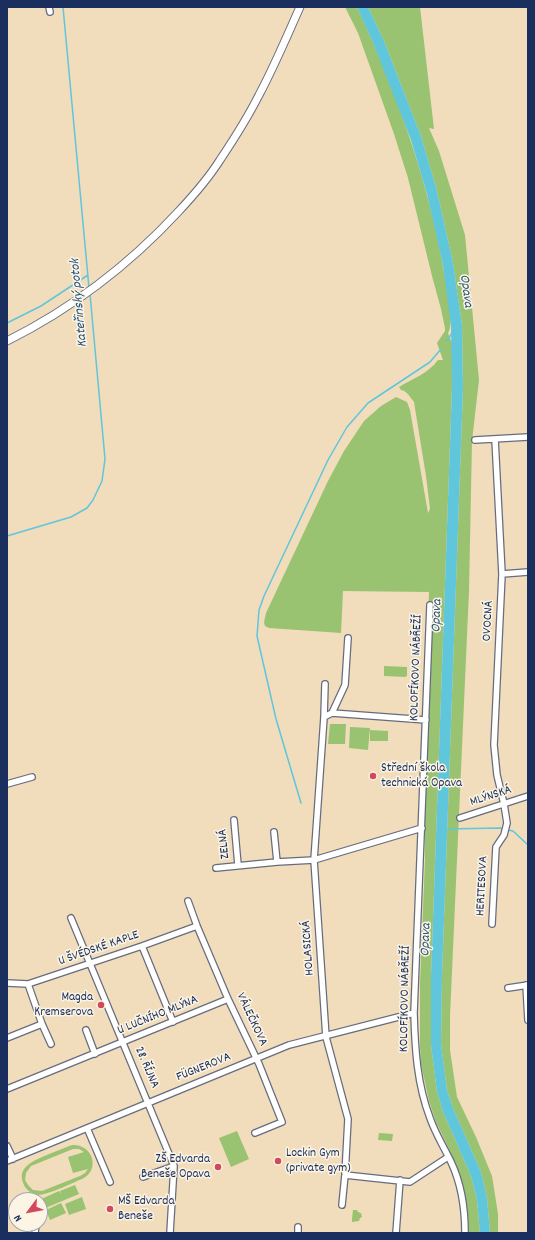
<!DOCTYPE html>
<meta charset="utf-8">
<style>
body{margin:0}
#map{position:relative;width:535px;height:1240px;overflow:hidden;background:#f1dcbb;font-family:Dekko,sans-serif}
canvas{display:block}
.frame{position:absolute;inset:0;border:8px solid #1b2f5e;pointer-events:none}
.north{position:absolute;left:8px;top:1192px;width:40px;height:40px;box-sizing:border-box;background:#fcf5e5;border:1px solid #a2a6af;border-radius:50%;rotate:238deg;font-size:11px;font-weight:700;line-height:16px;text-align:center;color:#1b2f5e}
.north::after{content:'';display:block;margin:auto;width:14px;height:18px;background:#d1495b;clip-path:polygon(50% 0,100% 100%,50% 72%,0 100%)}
</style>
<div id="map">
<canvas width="535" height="1240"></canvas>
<div class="frame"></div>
<div class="north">N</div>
</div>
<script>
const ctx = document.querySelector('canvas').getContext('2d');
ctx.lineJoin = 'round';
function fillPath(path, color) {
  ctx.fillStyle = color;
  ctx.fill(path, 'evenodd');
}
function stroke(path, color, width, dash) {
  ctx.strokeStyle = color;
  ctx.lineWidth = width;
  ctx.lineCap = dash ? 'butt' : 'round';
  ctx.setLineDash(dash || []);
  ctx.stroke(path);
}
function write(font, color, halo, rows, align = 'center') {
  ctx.font = font + ' Dekko,sans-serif';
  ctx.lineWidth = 3;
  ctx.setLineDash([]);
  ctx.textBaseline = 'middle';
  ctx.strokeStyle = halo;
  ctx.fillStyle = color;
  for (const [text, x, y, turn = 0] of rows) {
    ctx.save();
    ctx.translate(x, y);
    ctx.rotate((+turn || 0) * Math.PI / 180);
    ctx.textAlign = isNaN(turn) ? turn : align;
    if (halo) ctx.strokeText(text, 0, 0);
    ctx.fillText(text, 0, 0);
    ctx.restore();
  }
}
const green = new Path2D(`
 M345 7H357C399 97 432 191 447 289 448 300 454 324 448 333L452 343V388L431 976V1045L437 1092 443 1112 471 1176 477 1200 480 1233H469L466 1206 461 1179 451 1153 436 1122 429 1101 421 1064 420 1045V983L425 859 424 722 429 592 343 591 341 633 269 628 265 626 264 622 266 613 328 481 344 451 364 421 381 406 396 397 407 402 410 410 428 513 430 509 426 476 414 402C410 397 407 391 401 390L399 387C412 379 429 373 438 360H443L437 343 445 331V328L441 309 432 276 408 178 394 134 358 33Z
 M368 7H420L434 129 429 128 439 151 465 235 479 380 472 441 469 591 450 1016V1050L457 1097 476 1137 492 1176 498 1214V1233H490L487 1198 481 1172 453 1108 447 1090 441 1044 442 976 463 388 462 325 453 263 437 191 421 136 384 41Z
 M384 666 407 667V676L405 677 384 676Z
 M330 724H346L345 744H328Z
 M350 727 370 728 368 750 349 748Z
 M370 730 388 731V741H370Z
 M237 1131 249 1159 231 1167 219 1138Z
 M379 1133 393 1134 392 1141 378 1140Z
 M72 1145C93 1144 101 1170 82 1179 72 1183 48 1195 38 1195 32 1194 26 1190 24 1185 15 1166 36 1160 49 1154 57 1151 64 1148 72 1145ZM73 1149H79L84 1152 68 1157 73 1173 88 1169 85 1173 80 1176 42 1191 33 1190 28 1185 25 1180 26 1173 31 1166Z
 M75 1185 79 1194 43 1209 40 1200H39L59 1191 61 1194 60 1191Z
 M82 1197 86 1209 69 1215 65 1204Z
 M61 1203 66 1213 50 1220 46 1210Z
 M353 1210H357L358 1212 361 1213 362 1217 360 1218 359 1221 352 1222V1219Z`);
const water = new Path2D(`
 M357 7H368L384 41 421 136 437 191 453 263 462 325 463 388 442 976 441 1044 447 1090 453 1108 481 1172 487 1198 490 1233H480L477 1200 471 1176 443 1112 437 1092 431 1045V976L452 388 451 326 443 265 427 194 411 140 374 45Z`);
const stream = new Path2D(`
 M63 7 89 288
 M7 323 41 306 88 275
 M447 341 452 333
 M7 536 71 517 87 508 93 500 102 481 105 459 90 294
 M301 803 276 719 257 636 259 610 264 596 328 460 347 427 368 403 430 362 441 349
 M446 829 500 828 504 829
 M508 830 513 831 528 845`);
const minor = new Path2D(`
 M49 7 50 12
 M475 440 528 437
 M502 574 528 572
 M430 605 414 1013C415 1049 417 1084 430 1118 435 1133 444 1147 451 1162 461 1183 465 1209 465 1233
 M325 684 324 717 314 860 326 1037 348 1119 345 1175 342 1205
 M332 713 345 685 348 638
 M324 717 332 713 426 720
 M7 784 32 777
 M460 818 528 796
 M234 820 238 865
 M274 832 277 862
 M216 868 277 862 314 860 422 828
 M188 901 197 926 228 999 259 1064 282 1122 255 1133
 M71 918 174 1166 170 1233
 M492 924 496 847 504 835 507 823 504 804 497 775 494 745 502 574 495 439
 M142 946 173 1022
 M7 983 28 984 142 946 197 926
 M28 984 42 1024 51 1044
 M526 985 528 1020
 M508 988 528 985
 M86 1030 95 1054
 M7 1038 42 1024
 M7 1089 228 999
 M87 1128 110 1182
 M7 1146 13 1159
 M7 1161 289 1045 414 1013
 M345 1175 410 1182 448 1157
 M143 1177 174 1166
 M35 1233 36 1224
 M298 1233V1227
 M396 1233 400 1180`);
const major = new Path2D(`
 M7 341C73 308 128 266 178 212 193 196 208 179 220 160 234 139 248 117 259 95 274 67 287 36 300 7`);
const markers = [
 [373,776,4,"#d1495b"],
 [101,1005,4,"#d1495b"],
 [278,1161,4,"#d1495b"],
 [218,1167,4,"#d1495b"],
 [110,1209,4,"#d1495b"]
];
const streetNames = [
 ["OVOCNÁ",489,621,-87],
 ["KOLOFÍKOVO NÁBŘEŽÍ",417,668,-88],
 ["MLÝNSKÁ",491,797,-18],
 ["ZELNÁ",225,844,-96],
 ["HERITESOVA",483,886,-87],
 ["HOLASICKÁ",309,948,-94],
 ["U ŠVÉDSKÉ KAPLE",99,949,-19],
 ["KOLOFÍKOVO NÁBŘEŽÍ",406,999,-89],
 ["U LUČNÍHO MLÝNA",158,1016,-22],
 ["VÁLEČKOVA",251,1020,65],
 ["28. ŘÍJNA",146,1068,67],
 ["FÜGNEROVA",204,1068,-22]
];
const poiNames = [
 ["Střední škola",381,769],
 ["technická Opava",381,784],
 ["Magda",93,998,"right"],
 ["Kremserova",93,1013,"right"],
 ["Lockin Gym",286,1154],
 ["(private gym)",286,1169],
 ["ZŠ Edvarda",210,1160,"right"],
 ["Beneše Opava",210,1175,"right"],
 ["MŠ Edvarda",118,1202],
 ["Beneše",118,1217]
];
const waterNames = [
 ["Opava",465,291,82],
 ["Kateřinský potok",80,303,-95],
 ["Opava",438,616,-88],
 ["Opava",427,940,-88]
];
fillPath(green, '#99c370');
fillPath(water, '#5fc6dc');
stroke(stream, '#5fc6dc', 1.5);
stroke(minor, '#666c7f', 8);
stroke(major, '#666c7f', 9);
stroke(minor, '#fff', 5.5);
stroke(major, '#fff', 7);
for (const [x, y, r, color] of markers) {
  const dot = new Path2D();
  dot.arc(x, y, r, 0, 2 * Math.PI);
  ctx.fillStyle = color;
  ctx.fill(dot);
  stroke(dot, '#fcf5e5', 1.5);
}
write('13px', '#1b2f5e', '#fcf5e5', streetNames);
write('13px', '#1b2f5e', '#fcf5e5', poiNames, 'left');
write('italic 14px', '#2c557e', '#fcf5e5', waterNames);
</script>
